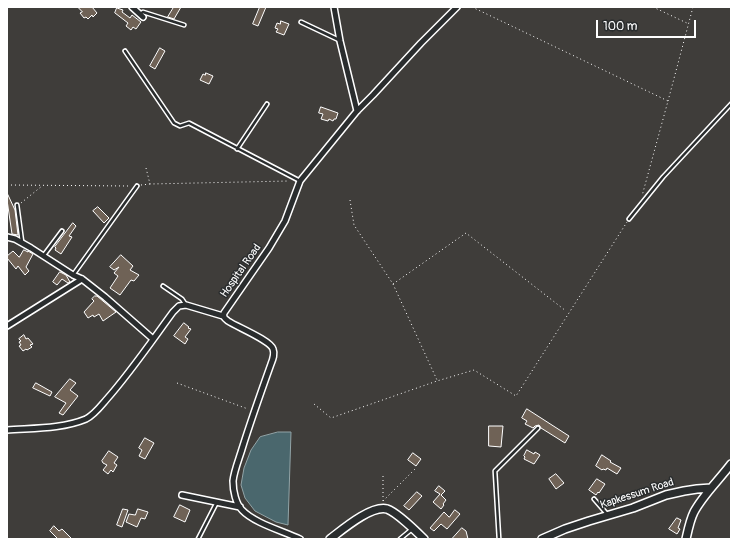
<!DOCTYPE html>
<style>
body{margin:0}
#map{position:relative;width:738px;height:546px;overflow:hidden;background:#3f3d3a;font-family:Pangolin,sans-serif}
canvas{display:block}
.frame{position:absolute;inset:0;border:8px solid #fff;pointer-events:none}
.scale{position:absolute;left:596px;top:20px;width:100px;height:18px;box-sizing:border-box;border:2px solid #fff;border-top:0;padding-left:5px;font-size:12px;line-height:14px;white-space:nowrap;color:#fff;-webkit-text-stroke:3px #2a2d2e;paint-order:stroke}
</style>
<div id="map">
<canvas width="738" height="546"></canvas>
<div class="frame"></div>
<div class="scale">100 m</div>
</div>
<script>
const ctx = document.querySelector('canvas').getContext('2d');
ctx.lineJoin = 'round';
function fillPath(path, color) {
  ctx.fillStyle = color;
  ctx.fill(path, 'evenodd');
}
function stroke(path, color, width, dash) {
  ctx.strokeStyle = color;
  ctx.lineWidth = width;
  ctx.lineCap = dash ? 'butt' : 'round';
  ctx.setLineDash(dash || []);
  ctx.stroke(path);
}
function write(font, color, halo, rows, align = 'center') {
  ctx.font = font + ' Pangolin,sans-serif';
  ctx.lineWidth = 3;
  ctx.setLineDash([]);
  ctx.textBaseline = 'middle';
  ctx.strokeStyle = halo;
  ctx.fillStyle = color;
  for (const [text, x, y, turn = 0] of rows) {
    ctx.save();
    ctx.translate(x, y);
    ctx.rotate((+turn || 0) * Math.PI / 180);
    ctx.textAlign = isNaN(turn) ? turn : align;
    if (halo) ctx.strokeText(text, 0, 0);
    ctx.fillText(text, 0, 0);
    ctx.restore();
  }
}
const water = new Path2D(`
 M278 432H291L288 525 276 522 255 511 245 498 241 485 244 468 251 450 260 437Z`);
const building = new Path2D(`
 M78 7H92L97 13 93 17 92 15 88 19 86 17 84 18 80 13 82 12Z
 M174 7H181L174 19 168 17Z
 M260 7H266L258 26 253 24Z
 M117 8 123 10 122 12 130 18 132 15 141 22 136 29 133 27 131 30 126 26 128 23 115 13Z
 M281 21 289 24 284 35 276 32 278 29 275 28 277 23 280 24Z
 M160 48 165 51 155 69 150 66Z
 M206 73 213 76 209 84 200 80 203 74 205 75Z
 M321 107 338 113 336 119H334L333 121 329 119 328 121 321 119 323 114 319 113Z
 M8 195 15 210 18 235 12 234 7 200V196Z
 M98 207 109 218 104 223 93 211Z
 M73 223 76 226 69 236 72 237 61 254 55 250 56 248 55 247Z
 M24 250 28 252V251L33 254 26 267 29 271 25 275 18 266 16 269 7 258V256L13 251 19 257Z
 M121 255 133 266 130 270 139 275 134 281 131 280 120 295 110 288 118 276 114 273 119 267 114 270 110 267Z
 M60 272 66 275 70 282 68 283 62 279 57 285 53 282Z
 M95 296H97L116 312 103 321 99 314 94 317 93 315 88 318 84 312 94 301 92 299Z
 M184 323 189 327 188 328 191 329 185 337 188 339 185 344 174 336Z
 M24 335 26 339 28 338 33 344 30 345 32 347 27 350 26 349 23 351 19 346 21 345 19 342 21 341 19 339Z
 M70 379 76 383 70 390 78 396 63 415 59 413 66 403 55 397Z
 M36 383 52 392 50 396 33 388Z
 M527 409 569 436 565 443 541 428 539 425 535 426 533 428 525 424 527 421 522 418Z
 M489 426H503L501 447 489 446Z
 M145 438 154 443 145 459 139 456 142 450 139 448Z
 M527 450 534 454 535 452 540 455 534 464 524 459 525 457 524 456Z
 M109 451 118 457 114 463 117 465 113 472 111 470 108 474 103 470 107 465 103 463 102 461Z
 M413 453 421 459 416 466 408 460Z
 M602 455 611 461 610 462 621 468 617 474 607 468 606 470 603 469 602 470 596 466Z
 M556 474 564 483 556 489 549 479Z
 M597 479 605 484 599 493 598 492 596 495 589 490Z
 M439 486 445 491 441 495 446 500 443 504 444 505 441 509 433 502 440 494 435 491Z
 M417 492 422 496 409 510 404 506Z
 M180 505 190 510 185 522 174 517Z
 M123 509 128 510 122 527 117 525Z
 M138 509 148 512 145 519 141 518 137 527 126 522 129 514 135 515Z
 M455 510 460 514 447 529 441 524 434 531 430 528 444 512 449 517Z
 M677 518 681 520 678 528 680 529 677 534 669 529Z
 M54 526 59 531 62 529 72 539H58L50 531Z
 M462 528 466 531 468 539H452Z`);
const path = new Path2D(`
 M472 7 668 101 642 196
 M653 7 689 24
 M668 101 693 7
 M146 168 150 184 289 181
 M7 185 130 186
 M141 185 150 184
 M350 200 354 225 393 284 437 380
 M21 203 42 186
 M393 284 466 233 566 311
 M177 383 248 409
 M314 404 331 418 437 381 474 370 516 396 627 222
 M383 501 415 469
 M383 501V473`);
const service = new Path2D(`
 M140 14 143 12 184 25
 M301 22 339 40
 M125 51 174 123 180 126 189 123 300 181
 M237 149 267 104
 M17 205 22 242
 M629 219 663 177 731 104
 M44 255 62 231
 M73 275 137 186
 M163 286 182 299 186 305
 M594 499 607 514
 M198 539 217 502
 M400 539 412 529
 M499 539 495 471 538 428`);
const minor = new Path2D(`
 M132 7 143 17
 M334 7 340 41 357 111
 M7 237 15 239 31 248 73 275 82 279 105 297 153 339
 M7 326 82 279
 M7 430C33 428 62 429 86 419 94 415 100 407 106 400 130 373 151 342 173 312L179 306 186 305 223 316
 M182 495 240 507
 M300 539C283 531 254 523 242 510 236 504 233 491 233 481 234 471 239 459 242 449 251 420 261 392 271 364 273 359 275 354 273 349 270 340 237 327 228 321 224 318 223 317 224 313L269 248 285 221 300 181 357 111 373 95 421 43 457 7`);
const tertiary = new Path2D(`
 M330 539C342 530 371 505 387 509 396 512 417 532 424 539
 M542 539 565 529 589 521 633 508 666 495 684 491 697 489 711 488
 M686 539C688 530 690 520 694 512 703 495 719 480 731 464`);
const streetNames = [
 ["Hospital Road",241,271,-55],
 ["Kapkessum Road",637,494,-18]
];
fillPath(water, '#4a676d');
stroke(water, '#92a4a7', 1);
fillPath(building, '#6f6256');
stroke(building, '#fff', 1);
stroke(service, '#fff', 5.5);
stroke(minor, '#fff', 8);
stroke(tertiary, '#fff', 10);
stroke(path, '#fff', 1, [1, 3]);
stroke(service, '#2a2d2e', 2.5);
stroke(minor, '#2a2d2e', 5);
stroke(tertiary, '#2a2d2e', 7);
write('11px', '#fff', '#2a2d2e', streetNames);
</script>
